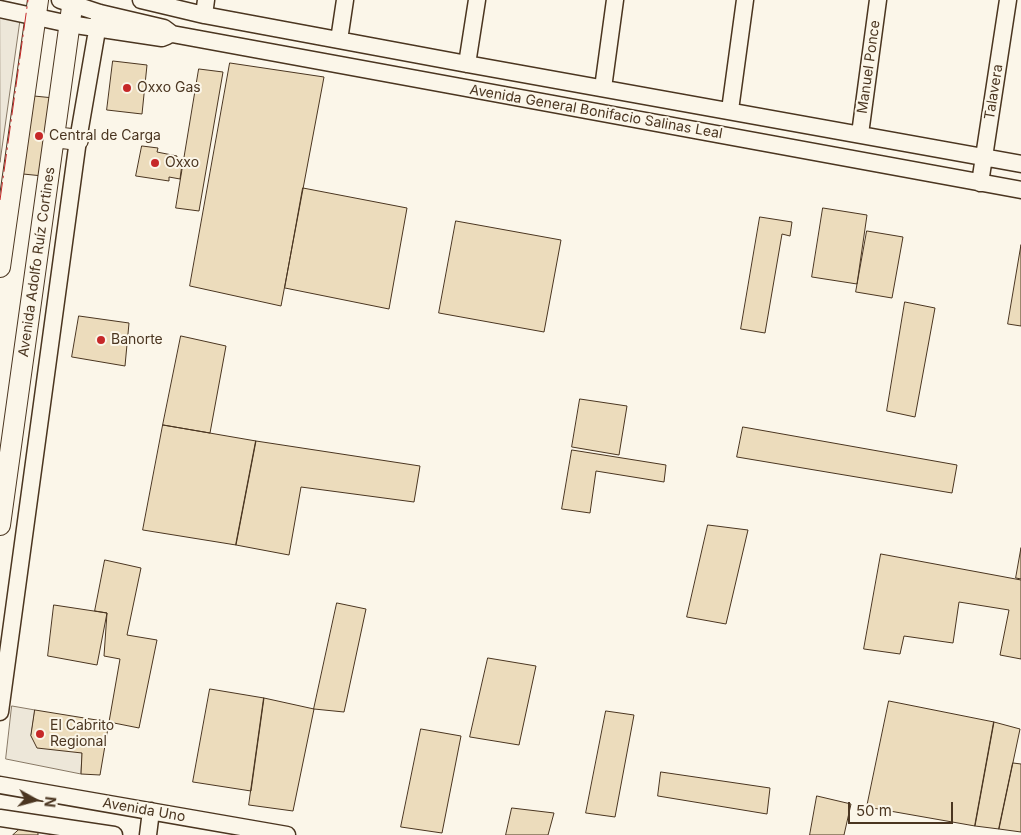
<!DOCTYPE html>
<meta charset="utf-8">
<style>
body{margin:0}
#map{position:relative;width:1021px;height:835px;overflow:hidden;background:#fbf6e9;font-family:Inter,sans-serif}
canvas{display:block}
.north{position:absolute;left:10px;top:775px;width:50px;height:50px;-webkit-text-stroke:4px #fbf6e9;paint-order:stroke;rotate:97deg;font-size:14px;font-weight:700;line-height:20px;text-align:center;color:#4a3520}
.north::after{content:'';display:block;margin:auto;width:18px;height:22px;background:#4a3520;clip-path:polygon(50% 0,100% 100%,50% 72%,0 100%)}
.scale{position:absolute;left:848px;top:802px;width:105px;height:22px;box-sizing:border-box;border:2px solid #4a3520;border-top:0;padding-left:6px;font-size:15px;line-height:18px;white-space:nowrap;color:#4a3520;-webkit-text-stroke:4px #fbf6e9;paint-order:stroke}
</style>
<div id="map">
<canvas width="1021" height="835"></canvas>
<div class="north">N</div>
<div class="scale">50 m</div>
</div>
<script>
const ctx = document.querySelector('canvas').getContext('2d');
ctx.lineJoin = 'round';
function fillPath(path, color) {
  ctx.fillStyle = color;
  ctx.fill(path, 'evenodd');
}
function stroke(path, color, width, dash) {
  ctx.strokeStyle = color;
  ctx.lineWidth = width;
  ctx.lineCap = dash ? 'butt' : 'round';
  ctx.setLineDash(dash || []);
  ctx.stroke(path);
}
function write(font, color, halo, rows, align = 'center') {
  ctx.font = font + ' Inter,sans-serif';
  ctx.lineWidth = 4;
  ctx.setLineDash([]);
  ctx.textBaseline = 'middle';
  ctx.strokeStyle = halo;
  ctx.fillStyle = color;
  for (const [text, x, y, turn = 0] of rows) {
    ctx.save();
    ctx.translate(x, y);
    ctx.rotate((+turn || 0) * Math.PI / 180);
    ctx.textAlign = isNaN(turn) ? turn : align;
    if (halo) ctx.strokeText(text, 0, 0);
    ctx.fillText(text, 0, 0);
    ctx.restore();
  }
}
const parking = new Path2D(`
 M0 16 20 20 0 162Z
 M12 706 35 710 31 736 82 753 81 774 6 759Z`);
const building = new Path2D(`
 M113 61 147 65 142 114 107 110Z
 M230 63 324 77 281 306 190 286Z
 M199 69 223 72 199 211 176 208Z
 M34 96 54 98 43 176 23 174Z
 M142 146 158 148 157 152 177 156 176 163 182 164 180 179 169 177V181L136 176Z
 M303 188 407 208 389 309 285 288Z
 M823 208 867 215 857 284 812 277Z
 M760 217 792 222 790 236 782 234 765 333 741 329Z
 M456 221 561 240 544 332 439 313Z
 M867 231 903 237 892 298 856 292Z
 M1021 245V326L1008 324Z
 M905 302 935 308 915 417 887 411Z
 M79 316 129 323 125 366 72 357Z
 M181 336 226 346 210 433 163 425Z
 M580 399 627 406 619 455 572 447Z
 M163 425 256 441 236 545 143 530Z
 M743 427 957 465 952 493 737 457Z
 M256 441 420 466 414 502 301 487 289 555 236 545Z
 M572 450 666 465 664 482 596 471 590 513 562 509Z
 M708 525 748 530 726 624 687 617Z
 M1021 548V579L1016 578Z
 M881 554 1021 580V659L1000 655 1009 610 959 602 953 643 904 636 900 654 864 649Z
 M105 560 141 568 127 635 157 640 139 728 109 722 120 659 104 656 107 613 95 611Z
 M337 603 366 609 344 712 314 709Z
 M54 605 107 613 97 665 48 656Z
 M488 658 536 666 519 745 470 737Z
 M210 689 264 698 251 791 193 782Z
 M264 698 314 709 293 811 249 805Z
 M889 701 994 722 975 826 867 807Z
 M35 710 109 722 100 775 81 774 82 753 37 748 31 736Z
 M606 711 634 715 615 817 586 813Z
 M994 722 1020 729 999 829 975 826Z
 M421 729 461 736 442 833 401 827Z
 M1013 763 1021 764V832L999 829Z
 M661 772 770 788 767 814 658 796Z
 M817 796 851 804 844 835H810Z
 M512 808 554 813 548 835H506Z
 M22 827 38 832V835H13Z`);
const minor = new Path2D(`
 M60 0 100 13 164 28 172 34 1021 190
 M141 0 204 15 467 64 1021 164
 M0 9 69 24 162 38 167 36
 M204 15 206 0
 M339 40 345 0
 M467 64 477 0
 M603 88 615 0
 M730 110 745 0
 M860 134 878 0
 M980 183 1008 0
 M0 712 78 140 100 13
 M0 785 287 835
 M0 818 114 835
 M148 835 151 811`);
const major = new Path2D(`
 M55 137 78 140
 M0 267 38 0
 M0 525 73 0`);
const power = new Path2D(`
 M0 200 28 0`);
const markers = [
 [127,88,5,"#c62828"],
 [39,136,5,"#c62828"],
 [155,163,5,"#c62828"],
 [101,340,5,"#c62828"],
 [40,734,5,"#c62828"]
];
const streetNames = [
 ["Manuel Ponce",869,67,-82],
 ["Talavera",994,92,-81],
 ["Avenida General Bonifacio Salinas Leal",596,112,10],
 ["Avenida Adolfo Ruíz Cortines",37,262,-82],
 ["Avenida Uno",144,810,10]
];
const poiNames = [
 ["Oxxo Gas",137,88],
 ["Central de Carga",49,136],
 ["Oxxo",165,163],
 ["Banorte",111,340],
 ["El Cabrito",50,726],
 ["Regional",50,742]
];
fillPath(parking, '#ede7d9');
stroke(parking, '#887966', 1);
fillPath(building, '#ecdcbc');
stroke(building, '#4a3520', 1);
stroke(minor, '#4a3520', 19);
stroke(major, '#4a3520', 22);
stroke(minor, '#fbf6e9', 16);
stroke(major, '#fbf6e9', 20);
stroke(power, '#c62828', 1, [18, 4, 2.5, 4]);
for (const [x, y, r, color] of markers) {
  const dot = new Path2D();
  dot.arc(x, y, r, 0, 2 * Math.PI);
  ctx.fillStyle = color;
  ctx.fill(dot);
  stroke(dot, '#fbf6e9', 2);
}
write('14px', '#4a3520', '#fbf6e9', streetNames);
write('14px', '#4a3520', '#fbf6e9', poiNames, 'left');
</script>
